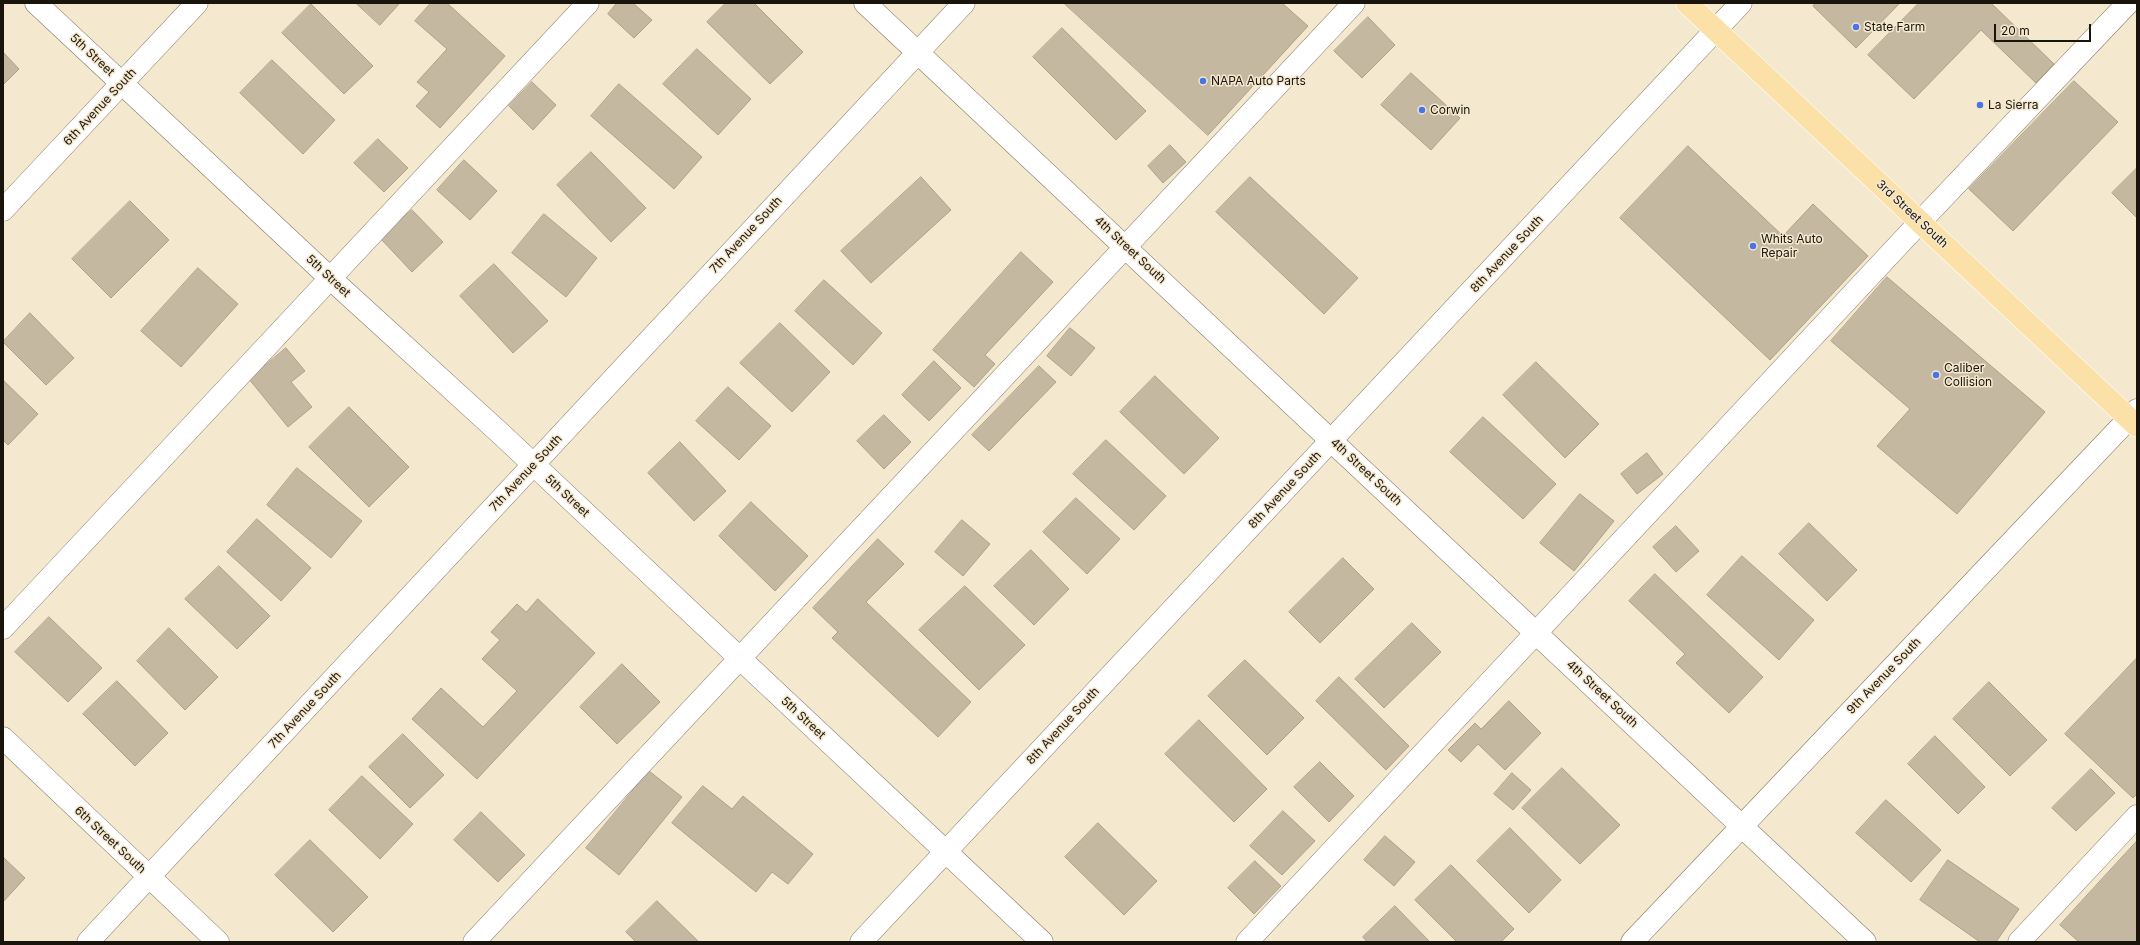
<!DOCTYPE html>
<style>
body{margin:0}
#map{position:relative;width:2140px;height:945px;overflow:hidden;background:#f4e8cf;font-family:Inter,sans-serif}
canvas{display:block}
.frame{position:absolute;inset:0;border:4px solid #19140c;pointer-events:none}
.scale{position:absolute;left:1994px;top:24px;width:97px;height:18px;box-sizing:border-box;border:2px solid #19140c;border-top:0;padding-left:5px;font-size:12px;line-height:14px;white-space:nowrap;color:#19140c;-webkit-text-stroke:3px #f4e8cf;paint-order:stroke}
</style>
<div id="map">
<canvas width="2140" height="945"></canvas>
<div class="frame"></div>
<div class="scale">20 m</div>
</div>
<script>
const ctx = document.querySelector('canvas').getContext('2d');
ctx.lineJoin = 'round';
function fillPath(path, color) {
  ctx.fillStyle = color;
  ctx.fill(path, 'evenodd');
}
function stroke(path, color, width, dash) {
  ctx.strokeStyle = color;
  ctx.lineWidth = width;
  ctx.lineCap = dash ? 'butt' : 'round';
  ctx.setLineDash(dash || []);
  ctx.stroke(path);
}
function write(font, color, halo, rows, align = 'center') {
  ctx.font = font + ' Inter,sans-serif';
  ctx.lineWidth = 3;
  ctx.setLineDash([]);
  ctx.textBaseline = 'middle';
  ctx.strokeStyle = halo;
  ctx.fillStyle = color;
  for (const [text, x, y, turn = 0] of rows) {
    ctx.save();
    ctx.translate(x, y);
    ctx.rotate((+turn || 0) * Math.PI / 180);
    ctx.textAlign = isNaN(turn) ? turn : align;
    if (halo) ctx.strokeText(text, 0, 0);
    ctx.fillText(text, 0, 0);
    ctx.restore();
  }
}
const building = new Path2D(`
 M356 3H400L380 25Z
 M431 3H447L505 56 440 128 416 106 429 92 417 82 447 49 415 21Z
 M617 3H633L652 20 634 38 608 14Z
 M726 3H754L803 52 770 84 707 22Z
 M1064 3H1282L1308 26 1208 135Z
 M1817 3H1900L1856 48 1813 6Z
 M1919 3H1991L2054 64 2036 83 1981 30 1914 99 1868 55Z
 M311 4 373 66 344 94 282 33Z
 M1368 17 1395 45 1362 78 1334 51Z
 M1062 28 1146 111 1116 140 1033 57Z
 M697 49 751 99 718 135 663 84Z
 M3 52 19 69 3 85Z
 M272 60 335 120 303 154 240 93Z
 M1411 73 1460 118 1431 150 1381 105Z
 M2074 81 2118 122 2013 231 1969 189Z
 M532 82 556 105 533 130 509 106Z
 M619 84 702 157 674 189 591 116Z
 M378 139 408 168 384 192 354 163Z
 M1170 145 1186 162 1163 183 1148 166Z
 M1688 146 1783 236 1813 204 1868 256 1770 360 1620 218Z
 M591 152 646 208 611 242 557 185Z
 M464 160 497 191 470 220 437 190Z
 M2137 168V218L2112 193Z
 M921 177 951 210 871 283 841 251Z
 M1250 177 1358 278 1324 314 1216 212Z
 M130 201 169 240 111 298 72 259Z
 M412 210 443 242 412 272 381 239Z
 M544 214 597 258 566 297 512 253Z
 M1021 252 1053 282 985 355 995 364 974 387 933 350Z
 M494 264 548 321 513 353 460 296Z
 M198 268 238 304 181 367 141 331Z
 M1887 277 2045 412 1957 514 1877 446 1910 409 1831 341Z
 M824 280 882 333 853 365 795 311Z
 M30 313 74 358 46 385 3 342Z
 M780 323 830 372 792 412 740 363Z
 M1070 328 1095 348 1071 376 1047 356Z
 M286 348 305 371 291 382 312 407 288 427 249 379Z
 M934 361 961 388 929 421 902 395Z
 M1536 362 1599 424 1565 458 1503 395Z
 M1039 366 1056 382 989 451 972 435Z
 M1155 376 1219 438 1184 474 1120 412Z
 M3 380 38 414 8 445 3 440Z
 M728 387 771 426 739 460 696 421Z
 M349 407 409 467 369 507 309 447Z
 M884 415 911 442 884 469 857 441Z
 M1483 417 1556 484 1523 519 1450 452Z
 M1106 440 1166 496 1134 530 1073 474Z
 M680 442 726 491 694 521 648 473Z
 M1647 453 1663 474 1637 494 1621 474Z
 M297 468 362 521 331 558 267 505Z
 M1580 494 1614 521 1574 571 1540 543Z
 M1076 498 1120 539 1087 574 1043 532Z
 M751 502 808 556 775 591 719 536Z
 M257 519 311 568 281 601 227 552Z
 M962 520 990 544 963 576 935 552Z
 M1809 523 1857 570 1827 601 1779 554Z
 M1676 526 1699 551 1676 572 1653 547Z
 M878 539 904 564 866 602 971 702 938 737 832 638 838 632 813 608Z
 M1031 550 1069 589 1034 625 994 586Z
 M1742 556 1814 620 1779 660 1707 595Z
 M1343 558 1374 589 1320 643 1289 612Z
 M219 566 270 616 237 649 185 599Z
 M1655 574 1763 677 1729 713 1676 663 1685 654 1629 601Z
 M965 586 1025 645 979 690 919 630Z
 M538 599 595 653 477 779 412 719 441 688 483 727 517 691 482 659 500 640 491 632 517 604 526 612Z
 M49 617 102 668 68 702 15 652Z
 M1412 623 1441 652 1384 708 1355 679Z
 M169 628 218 677 185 710 137 661Z
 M2137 658V794L2133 798 2065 734Z
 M1245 660 1304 718 1267 755 1208 696Z
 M622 664 660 702 617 744 580 707Z
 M1339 677 1409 746 1386 770 1316 701Z
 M117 681 168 733 135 766 83 714Z
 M1989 682 2047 740 2010 776 1953 719Z
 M1509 701 1541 733 1505 770 1478 744 1461 762 1448 750 1475 723 1481 729Z
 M1199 720 1267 789 1234 822 1165 754Z
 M403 734 444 775 410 808 369 767Z
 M1935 736 1985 787 1958 814 1908 764Z
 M1320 762 1354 796 1329 822 1294 787Z
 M1562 768 1620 825 1580 864 1522 808Z
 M2091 769 2115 793 2076 831 2052 808Z
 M649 771 682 797 619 875 586 848Z
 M1512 773 1531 790 1513 810 1494 794Z
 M362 776 413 824 380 859 329 810Z
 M703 786 732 809 743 796 813 854 788 884 772 872 756 892 672 823Z
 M1886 800 1941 850 1911 882 1856 833Z
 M1283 811 1315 841 1282 875 1250 846Z
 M481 812 525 855 498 882 454 840Z
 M1098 823 1157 881 1124 915 1065 857Z
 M1510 828 1561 880 1529 913 1477 861Z
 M1385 836 1415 862 1394 886 1364 860Z
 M310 840 368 897 333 932 275 875Z
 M2137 841V942H2079L2060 925Z
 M4 858 25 878 3 902V859Z
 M1948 860 2019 909 1996 942H1980L1920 900Z
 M1255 861 1281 886 1254 914 1228 888Z
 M1451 865 1514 929 1501 942H1457L1415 900Z
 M657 901 699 942H636L626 932Z
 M1395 906 1430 942H1367L1363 937Z`);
const minor = new Path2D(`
 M36 3 331 279 501 434 1042 942
 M865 3 1865 942
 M3 210 197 3
 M3 628 588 3
 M3 738 218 942
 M88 942 964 3
 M474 942 1354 3
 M861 942 1741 3
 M1247 942 1920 222 2128 3
 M1632 942 2137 410
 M2019 942 2137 816`);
const major = new Path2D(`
 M1687 3 2137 426`);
const markers = [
 [1856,27,4,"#4774e6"],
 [1203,81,4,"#4774e6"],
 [1980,105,4,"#4774e6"],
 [1422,110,4,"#4774e6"],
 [1753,246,4,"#4774e6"],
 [1936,375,4,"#4774e6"]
];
const poiNames = [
 ["State Farm",1864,27],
 ["NAPA Auto Parts",1211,81],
 ["La Sierra",1988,105],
 ["Corwin",1430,110],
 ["Whits Auto",1761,239],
 ["Repair",1761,253],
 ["Caliber",1944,368],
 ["Collision",1944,382]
];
const streetNames = [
 ["5th Street",92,55,43],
 ["6th Avenue South",100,107,-47],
 ["3rd Street South",1912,214,43],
 ["7th Avenue South",746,235,-47],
 ["4th Street South",1130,250,43],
 ["8th Avenue South",1507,254,-47],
 ["5th Street",328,276,43],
 ["4th Street South",1366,472,43],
 ["7th Avenue South",526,473,-47],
 ["8th Avenue South",1285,490,-47],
 ["5th Street",567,496,43],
 ["9th Avenue South",1884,676,-46],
 ["4th Street South",1602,694,43],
 ["7th Avenue South",305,710,-47],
 ["5th Street",803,718,43],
 ["8th Avenue South",1063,726,-47],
 ["6th Street South",110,840,43]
];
fillPath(building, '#c4b8a1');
stroke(building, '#ada18a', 1);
stroke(minor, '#827761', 23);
stroke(major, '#fff', 23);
stroke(minor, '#fff', 22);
stroke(major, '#fbe0a7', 22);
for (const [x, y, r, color] of markers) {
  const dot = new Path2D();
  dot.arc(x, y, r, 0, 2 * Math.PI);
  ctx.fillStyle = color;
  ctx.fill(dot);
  stroke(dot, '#f4e8cf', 1.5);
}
write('12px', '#19140c', '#f4e8cf', poiNames, 'left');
write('12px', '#19140c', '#f4e8cf', streetNames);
</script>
